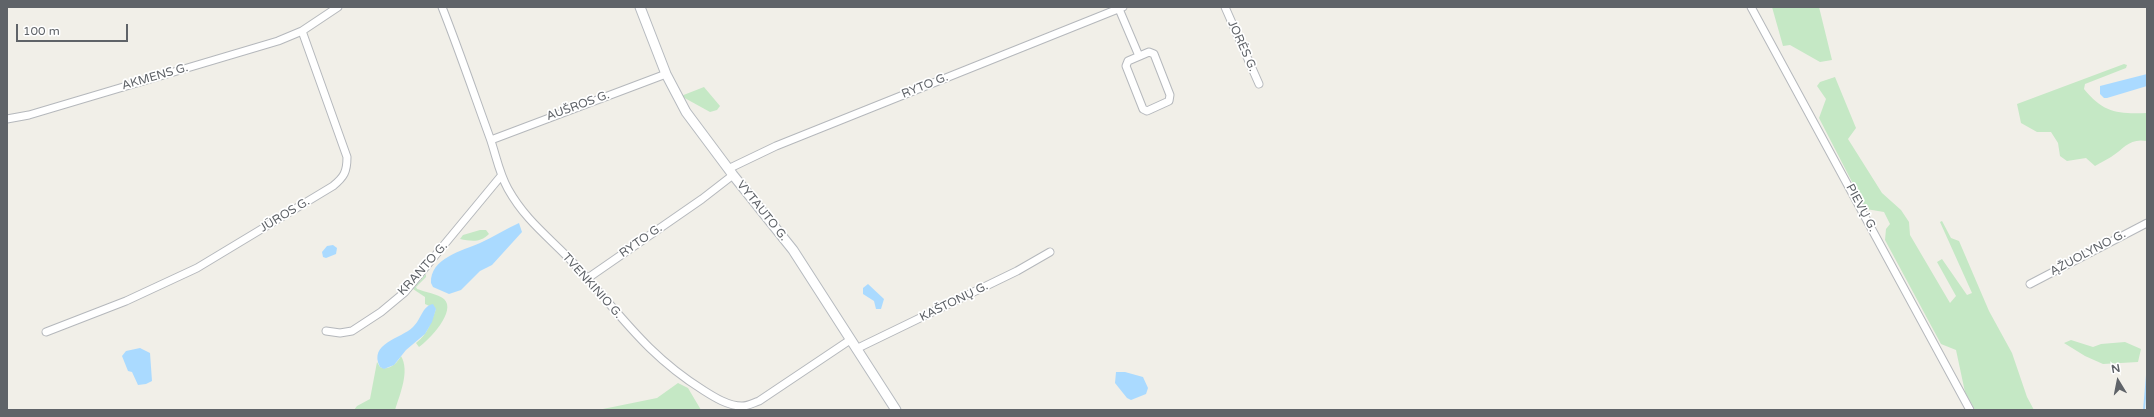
<!DOCTYPE html>
<meta charset="utf-8">
<style>
body{margin:0}
#map{position:relative;width:2154px;height:417px;overflow:hidden;background:#f1efe8;font-family:"Varela Round",sans-serif}
canvas{display:block}
.frame{position:absolute;inset:0;border:8px solid #5f6368;pointer-events:none}
.north{position:absolute;left:2098px;top:361px;width:40px;height:40px;-webkit-text-stroke:3px #fff;paint-order:stroke;rotate:350deg;font-size:11px;font-weight:700;line-height:16px;text-align:center;color:#5f6368}
.north::after{content:'';display:block;margin:auto;width:14px;height:18px;background:#5f6368;clip-path:polygon(50% 0,100% 100%,50% 72%,0 100%)}
.scale{position:absolute;left:16px;top:24px;width:112px;height:18px;box-sizing:border-box;border:2px solid #5f6368;border-top:0;padding-left:5px;font-size:12px;line-height:14px;white-space:nowrap;color:#5f6368;-webkit-text-stroke:3px #fff;paint-order:stroke}
</style>
<div id="map">
<canvas width="2154" height="417"></canvas>
<div class="frame"></div>
<div class="north">N</div>
<div class="scale">100 m</div>
</div>
<script>
const ctx = document.querySelector('canvas').getContext('2d');
ctx.lineJoin = 'round';
function fillPath(path, color) {
  ctx.fillStyle = color;
  ctx.fill(path, 'evenodd');
}
function stroke(path, color, width, dash) {
  ctx.strokeStyle = color;
  ctx.lineWidth = width;
  ctx.lineCap = dash ? 'butt' : 'round';
  ctx.setLineDash(dash || []);
  ctx.stroke(path);
}
function write(font, color, halo, rows, align = 'center') {
  ctx.font = font + ' "Varela Round",sans-serif';
  ctx.lineWidth = 3.5;
  ctx.setLineDash([]);
  ctx.textBaseline = 'middle';
  ctx.strokeStyle = halo;
  ctx.fillStyle = color;
  for (const [text, x, y, turn = 0] of rows) {
    ctx.save();
    ctx.translate(x, y);
    ctx.rotate((+turn || 0) * Math.PI / 180);
    ctx.textAlign = isNaN(turn) ? turn : align;
    if (halo) ctx.strokeText(text, 0, 0);
    ctx.fillText(text, 0, 0);
    ctx.restore();
  }
}
const green = new Path2D(`
 M1772 7H1819L1832 60 1820 62 1790 45 1783 46Z
 M2124 64 2127 65 2126 68 2085 84 2084 89C2104 113 2117 114 2147 113V141C2129 138 2125 148 2111 157 2106 160 2100 163 2095 166L2086 158 2067 161 2060 156 2058 143 2051 132H2037L2021 123 2017 104Z
 M1835 77 1856 128 1848 139 1882 193 1901 210 1909 222 1910 235 1950 303 1956 296 1937 262 1942 259 1967 295 1972 293 1940 222 1942 221 1951 238 1959 241 1989 311 2012 353 2027 397 2034 410H1975L1965 392 1956 350 1941 344 1885 240 1886 229 1890 224 1884 212 1866 209 1819 118 1826 99 1817 86 1820 82Z
 M704 87 720 106 717 110 710 112 681 96Z
 M480 230H486L489 234C480 243 471 241 460 239L463 235Z
 M426 274V277L416 287 417 289C425 292 438 294 444 299 457 311 429 340 419 347L416 343C428 334 431 322 436 309L425 304V297L413 289Z
 M2071 340 2093 347 2101 344 2125 342 2141 349 2138 362 2103 364 2085 356 2064 343Z
 M401 356C410 371 400 394 395 410H354L357 406 370 399 377 362 380 367C388 371 397 364 401 356Z
 M678 383 688 388 701 410H598L657 398Z`);
const water = new Path2D(`
 M2147 74V86L2107 98H2104L2100 94V86Z
 M519 223 522 232 492 265 480 271 461 290 449 294 433 287 431 283C430 258 462 251 480 243 493 237 506 229 519 223Z
 M333 245 337 248 336 254 326 258 323 257 322 252 327 246Z
 M868 284 884 299 881 309H876L874 301 863 294V288Z
 M433 304 436 309 432 322 425 334 406 350 394 365 384 369 380 367C368 343 401 339 413 327 421 320 422 306 433 304Z
 M140 348 150 353 152 381 146 384 138 385 132 372 128 371 122 356 126 351Z
 M1116 372H1125L1143 377 1148 388 1146 394 1131 400 1127 398 1115 383Z`);
const stream = new Path2D(`
 M2144 410 2147 375`);
const minor = new Path2D(`
 M442 7C459 50 474 94 490 138 496 155 499 173 508 189 527 223 553 240 578 268 621 315 647 355 703 390 714 397 728 406 742 406 748 406 753 403 759 401L850 340
 M1225 7 1259 84
 M1751 7 1970 410
 M1119 9 1139 56
 M1149 52 1154 54 1170 95 1169 101 1147 111 1143 109 1126 66 1128 61Z
 M7 119 29 115 278 41 302 31 338 7
 M491 140 666 74
 M728 169 776 146 1123 7
 M588 278 702 199 733 175
 M2030 284 2147 223
 M326 331 340 333 352 331 381 312 405 292 501 176
 M46 332 126 301 197 268 333 186C344 177 347 172 347 157L302 31
 M856 349 1017 271 1050 252`);
const secondary = new Path2D(`
 M640 7 666 74 686 112 733 175 793 250 896 410`);
const streetNames = [
 ["JORĖS G.",1242,46,66],
 ["AKMENS G.",155,77,-16],
 ["RYTO G.",925,86,-22],
 ["AUŠROS G.",578,106,-20],
 ["PIEVŲ G.",1861,208,62],
 ["VYTAUTO G.",762,211,51],
 ["JŪROS G.",285,215,-31],
 ["RYTO G.",641,241,-35],
 ["ĄŽUOLYNO G.",2088,253,-28],
 ["KRANTO G.",423,269,-48],
 ["TVENKINIO G.",592,286,48],
 ["KAŠTONŲ G.",954,302,-26]
];
fillPath(green, '#c5e8c5');
fillPath(water, '#aadaff');
stroke(stream, '#aadaff', 2);
stroke(minor, '#b5b8bc', 9);
stroke(secondary, '#b6babf', 11);
stroke(minor, '#fff', 7);
stroke(secondary, '#fff', 9);
write('12px', '#5f6368', '#fff', streetNames);
</script>
